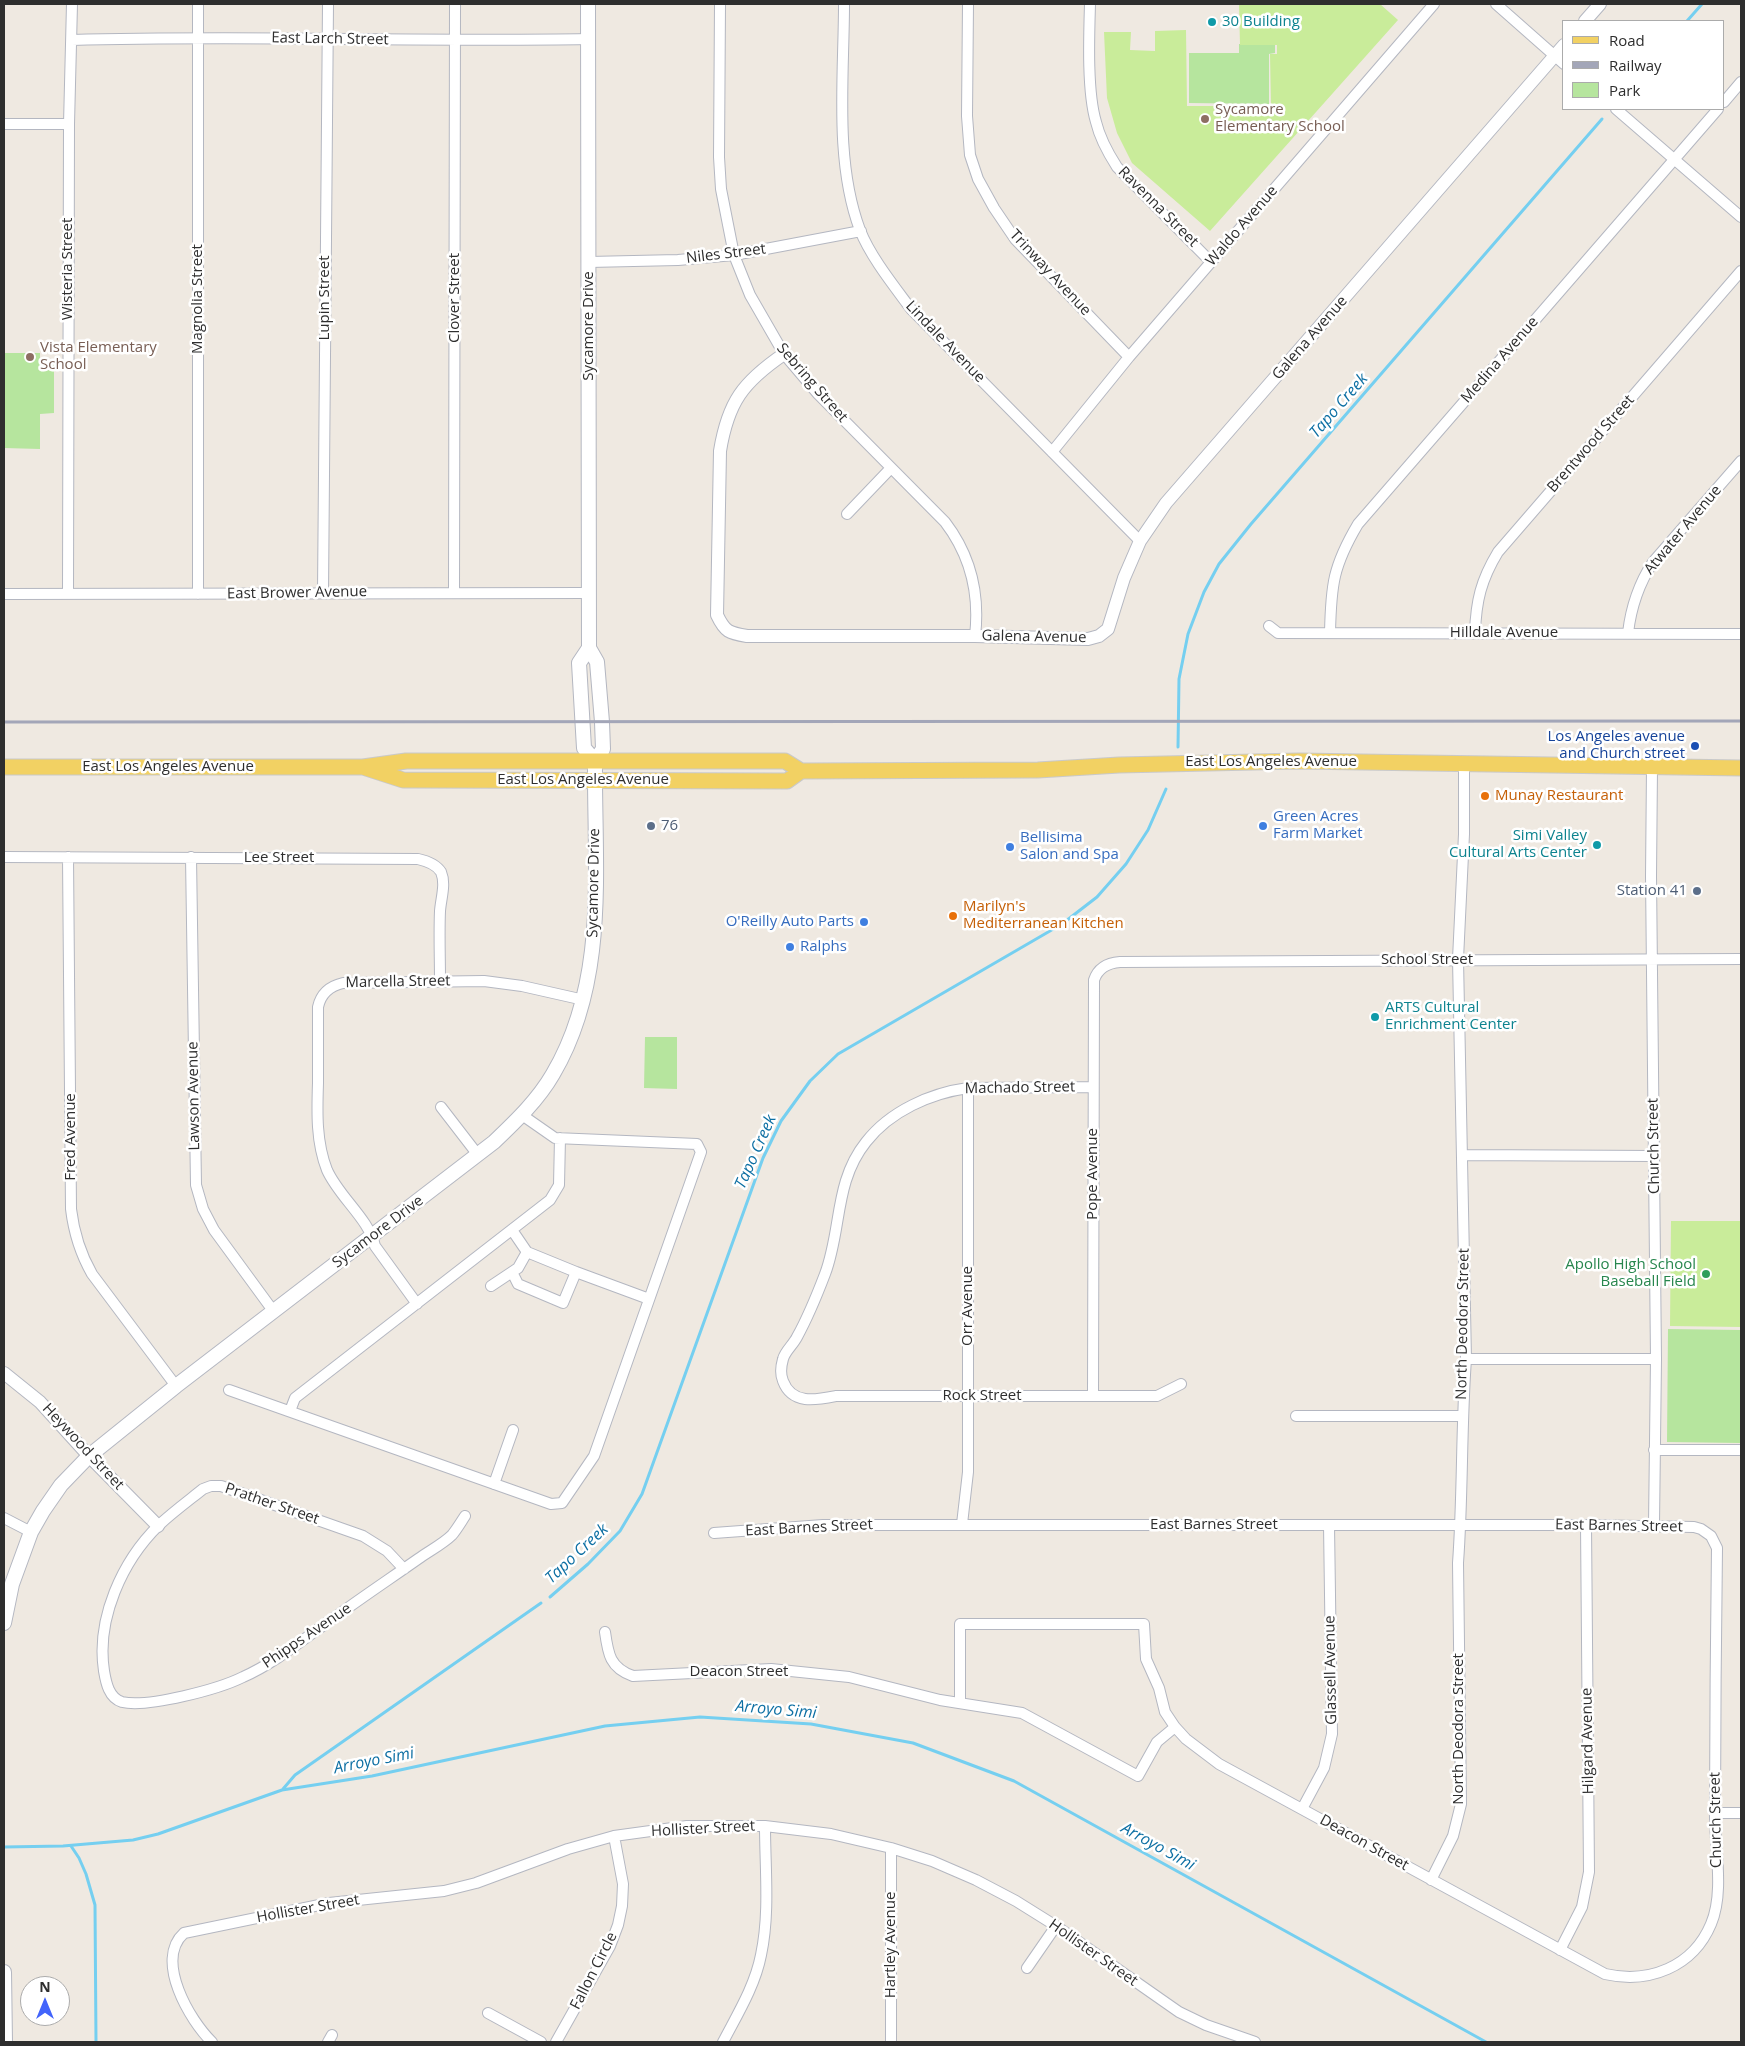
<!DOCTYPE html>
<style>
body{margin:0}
#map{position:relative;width:1745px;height:2046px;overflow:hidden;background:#efe9e1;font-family:"Open Sans",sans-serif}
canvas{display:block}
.frame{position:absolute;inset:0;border:5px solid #2e2e2e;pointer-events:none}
.legend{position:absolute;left:1562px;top:20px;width:162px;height:90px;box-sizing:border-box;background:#fff;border:1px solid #ababab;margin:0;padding:6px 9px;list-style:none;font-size:15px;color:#2e2e2e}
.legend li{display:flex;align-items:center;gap:10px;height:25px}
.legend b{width:25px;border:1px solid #ababab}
.north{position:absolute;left:20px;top:1976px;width:50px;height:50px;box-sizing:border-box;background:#fff;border:1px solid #ababab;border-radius:50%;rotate:0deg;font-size:14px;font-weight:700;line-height:20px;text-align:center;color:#2e2e2e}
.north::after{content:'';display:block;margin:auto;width:18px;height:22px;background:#4264fb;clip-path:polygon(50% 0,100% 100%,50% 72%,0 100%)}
</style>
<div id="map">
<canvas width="1745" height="2046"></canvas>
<div class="frame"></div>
<ul class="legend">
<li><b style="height:6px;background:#f2d163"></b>Road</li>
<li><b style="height:6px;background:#a3a6b8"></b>Railway</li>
<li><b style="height:14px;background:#b6e59e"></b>Park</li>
</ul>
<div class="north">N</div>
</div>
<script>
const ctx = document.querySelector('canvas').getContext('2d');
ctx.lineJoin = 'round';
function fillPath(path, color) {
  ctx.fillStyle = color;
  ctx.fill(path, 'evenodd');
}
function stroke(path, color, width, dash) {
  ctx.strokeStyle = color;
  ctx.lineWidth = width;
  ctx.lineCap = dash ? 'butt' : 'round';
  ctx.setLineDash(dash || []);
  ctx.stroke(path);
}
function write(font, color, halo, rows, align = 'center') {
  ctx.font = font + ' "Open Sans",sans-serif';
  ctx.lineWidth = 5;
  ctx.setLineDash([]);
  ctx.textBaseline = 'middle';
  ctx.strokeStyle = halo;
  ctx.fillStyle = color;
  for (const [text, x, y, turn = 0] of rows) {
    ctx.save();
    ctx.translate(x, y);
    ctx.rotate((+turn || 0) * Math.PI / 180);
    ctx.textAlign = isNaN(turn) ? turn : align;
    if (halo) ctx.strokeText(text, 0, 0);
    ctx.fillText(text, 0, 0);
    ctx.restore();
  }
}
const green = new Path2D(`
 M1239 44 1275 45V53L1269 54V104L1189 103V53H1239Z
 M4 353H40V365H54V413L40 414V449L4 448Z
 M645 1037H677V1089L644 1088Z
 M1668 1329 1741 1330V1443L1667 1442Z`);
const pitch = new Path2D(`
 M1239 4H1380L1398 20 1210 231 1132 163 1117 133 1107 98 1104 32H1131L1130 50 1155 51V31L1186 30 1187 106H1271L1270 54H1277V45H1240Z
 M1671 1221H1741V1327L1670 1326Z`);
const stream = new Path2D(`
 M1687 21 1702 4
 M1178 747 1179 679 1188 634 1204 592 1219 564 1251 524 1602 119
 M550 1597 588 1564 620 1531 642 1494 763 1158 781 1121 810 1081 838 1054 1062 924 1097 897 1126 864 1148 830 1166 789
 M283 1789 295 1775 541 1603
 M71 1846 79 1858 86 1874 95 1905 96 2042
 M4 1847 63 1846 133 1840 158 1834 282 1790 372 1776 605 1726 700 1717 811 1724 913 1743 1014 1781 1486 2042`);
const minor = new Path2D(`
 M720 4 719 157 721 189 734 255 750 295 784 354 818 394 945 522C971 556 980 593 975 636
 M844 4C844 76 834 161 860 230 870 256 894 286 911 309L1140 541
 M968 4 967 116 970 155 978 179 994 208 1015 239 1129 357
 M1090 4C1089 37 1087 92 1096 122 1100 139 1108 153 1117 167L1211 262
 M1496 4 1564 64
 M72 40C244 35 416 42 588 39
 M1724 102 1741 82
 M1616 109 1741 217
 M4 124H69
 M589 262 678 260 734 255 861 231
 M1052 452 1129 357 1434 4
 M847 514 891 468
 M323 592 328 4
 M454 592 455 4
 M4 594 589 593
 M68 594 69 124 72 4
 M198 594V4
 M1269 626 1278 633 1741 634
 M1330 633C1331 585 1333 566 1358 524L1718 109
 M1475 633C1476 601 1481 580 1498 552L1741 271
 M1628 633C1631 607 1638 585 1653 562L1741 461
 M1652 768 1651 876 1656 1359 1654 1525
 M4 857 418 859C427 861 436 864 441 872 446 884 441 898 440 911 439 934 440 957 440 981
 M68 857 71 1209C74 1234 80 1253 92 1274L176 1386
 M191 857 196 1185 203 1209 214 1230 274 1312
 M1093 1087 968 1088C931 1093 890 1111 866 1142 834 1182 842 1229 825 1274 817 1295 808 1317 797 1337 793 1345 785 1351 783 1359 781 1366 780 1374 783 1381 792 1405 816 1400 836 1396H1157L1181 1384
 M441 1107 478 1155
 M1463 1155 1654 1156
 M512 1272 518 1284 563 1303 576 1272 527 1252
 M576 1272 649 1299
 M491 1286 518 1268 527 1252 512 1230
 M417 1304 375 1246C369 1219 339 1197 327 1170 316 1142 317 1112 318 1083 318 1058 318 1032 318 1007 321 993 330 986 343 983L484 981 522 986 584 1000
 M1466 1359H1656
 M229 1390 551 1504 562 1503 594 1456 701 1152 697 1144 555 1138 522 1115
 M1093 1396 1094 980C1098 968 1107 963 1120 962L1741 959
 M290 1411 295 1398 550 1200 559 1185 560 1138
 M1296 1416H1462
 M1654 1450H1741
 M494 1484 513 1430
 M4 1518 31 1532
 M962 1524 968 1472V1088
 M714 1533 823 1525H1586L1694 1527 1701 1529 1711 1536 1717 1548C1716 1636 1715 1723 1715 1811 1714 1845 1725 1891 1711 1924 1693 1967 1649 1984 1605 1974L1219 1764 1186 1739 1175 1727 1165 1712 1159 1688 1146 1659 1144 1624H960V1702
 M404 1569 387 1551 363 1536 221 1486H211L203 1489C188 1501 173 1512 159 1525 122 1561 96 1619 104 1671 106 1683 109 1698 122 1702 148 1708 219 1689 243 1677 277 1662 307 1636 338 1615 364 1596 391 1578 418 1559 429 1551 443 1544 452 1535 457 1529 461 1522 465 1516
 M605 1632C608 1654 610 1668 633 1676L771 1669 849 1677 940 1700 1022 1713 1138 1776 1157 1742 1175 1727
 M1302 1809 1324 1768 1332 1734 1329 1525
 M1715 1813H1741
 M891 1848V2042
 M1431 1880 1453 1836 1461 1804 1458 1563C1463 1495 1461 1427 1466 1359L1458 959 1464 834V762
 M1560 1950 1582 1907 1589 1872 1586 1525
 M1027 1968 1056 1926
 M488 2013 541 2042
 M212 2042C190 2021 154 1960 184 1933L329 1903 444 1891 476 1883 568 1849 614 1836 687 1826H765L831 1834 891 1848 932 1861 976 1880 1016 1901 1056 1926 1179 2012 1206 2025 1255 2042
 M328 2042 332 2035
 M556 2042 610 1946 618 1925 622 1906 623 1884 614 1836
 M723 2042C737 2015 755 1986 761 1955 770 1913 765 1868 765 1826`);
const tertiary = new Path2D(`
 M1585 21 1600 4
 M784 354C743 382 728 402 720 451L717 615C725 632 729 633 747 636H975L1088 639 1099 636 1108 629 1124 578 1140 541 1166 503 1564 45
 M4 1373 40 1402 89 1456 158 1526`);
const secondary = new Path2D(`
 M589 648 579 663 584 748 595 761
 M4 1623 12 1584 31 1532 43 1511 61 1485 89 1456 176 1386 494 1142C516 1121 538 1100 553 1074 609 979 594 866 595 761L603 749 602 722 597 662 589 648 588 4
 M4 1972 5 2042`);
const primary = new Path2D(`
 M4 767H363L406 761H785L801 771
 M363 767 403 780 787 781 801 771 1038 770 1119 765 1299 761 1741 768`);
const rail = new Path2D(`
 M4 722 1741 721`);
const markers = [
 [1212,22,5,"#0f9aa8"],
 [1205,119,5,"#8d6e63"],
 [30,357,5,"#8d6e63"],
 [1695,746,5,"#1a4fb4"],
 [1485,796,5,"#e8710a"],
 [651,826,5,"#5c6f8a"],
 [1263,826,5,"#3f7fe0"],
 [1597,845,5,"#0f9aa8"],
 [1010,847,5,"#3f7fe0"],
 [1697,891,5,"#5c6f8a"],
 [953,916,5,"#e8710a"],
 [864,922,5,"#3f7fe0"],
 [790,947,5,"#3f7fe0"],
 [1375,1017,5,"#0f9aa8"],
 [1706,1274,5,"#2e9e5b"]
];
const cultureNames = [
 ["30 Building",1222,22],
 ["Simi Valley",1587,836,"right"],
 ["Cultural Arts Center",1587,853,"right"],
 ["ARTS Cultural",1385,1008],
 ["Enrichment Center",1385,1025]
];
const streetNames = [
 ["East Larch Street",330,39,1],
 ["Ravenna Street",1158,207,45],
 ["Waldo Avenue",1242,226,-49],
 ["Niles Street",726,254,-7],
 ["Wisteria Street",68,269,-90],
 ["Trinway Avenue",1050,273,47],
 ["Lupin Street",325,298,-90],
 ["Clover Street",455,298,-90],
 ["Magnolia Street",198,299,-90],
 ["Sycamore Drive",589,326,-90],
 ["Galena Avenue",1310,338,-49],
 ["Lindale Avenue",945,342,46],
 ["Medina Avenue",1500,360,-49],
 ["Sebring Street",812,383,49],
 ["Brentwood Street",1591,444,-49],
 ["Atwater Avenue",1683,530,-50],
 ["East Brower Avenue",297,593,-1],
 ["Hilldale Avenue",1504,633],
 ["Galena Avenue",1034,637,1],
 ["East Los Angeles Avenue",1271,762],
 ["East Los Angeles Avenue",168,767],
 ["East Los Angeles Avenue",583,780],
 ["Lee Street",279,858],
 ["Sycamore Drive",594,883,-89],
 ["School Street",1427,960],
 ["Marcella Street",398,982,-1],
 ["Machado Street",1020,1088,-1],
 ["Lawson Avenue",194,1096,-91],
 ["Fred Avenue",71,1137,-90],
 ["Church Street",1654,1146,-91],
 ["Pope Avenue",1093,1174,-90],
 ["Sycamore Drive",378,1232,-37],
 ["Orr Avenue",968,1306,-90],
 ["North Deodora Street",1463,1324,-89],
 ["Rock Street",982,1396],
 ["Heywood Street",83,1447,47],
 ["Prather Street",272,1504,19],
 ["East Barnes Street",1214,1525],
 ["East Barnes Street",1619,1526,1],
 ["East Barnes Street",809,1528,-3],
 ["Phipps Avenue",307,1636,-34],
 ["Glassell Avenue",1331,1670,-91],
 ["Deacon Street",739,1672],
 ["North Deodora Street",1459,1729,-90],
 ["Hilgard Avenue",1588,1741,-91],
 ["Church Street",1716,1820,-91],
 ["Hollister Street",703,1829,-3],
 ["Deacon Street",1364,1843,29],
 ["Hollister Street",308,1909,-10],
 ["Hartley Avenue",891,1945,-90],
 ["Hollister Street",1093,1953,35],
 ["Fallon Circle",594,1971,-63]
];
const educationNames = [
 ["Sycamore",1215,110],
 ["Elementary School",1215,127],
 ["Vista Elementary",40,348],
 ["School",40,365]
];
const transitNames = [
 ["Los Angeles avenue",1685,737],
 ["and Church street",1685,754]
];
const foodNames = [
 ["Munay Restaurant",1495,796],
 ["Marilyn's",963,907],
 ["Mediterranean Kitchen",963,924]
];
const shopNames = [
 ["Green Acres",1273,817],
 ["Farm Market",1273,834],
 ["Bellisima",1020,838],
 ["Salon and Spa",1020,855],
 ["O'Reilly Auto Parts",854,922,"right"],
 ["Ralphs",800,947]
];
const serviceNames = [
 ["76",661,826],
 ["Station 41",1687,891,"right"]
];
const leisureNames = [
 ["Apollo High School",1696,1265],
 ["Baseball Field",1696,1282]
];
const waterNames = [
 ["Tapo Creek",1339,406,-49],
 ["Tapo Creek",756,1152,-66],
 ["Tapo Creek",577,1554,-43],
 ["Arroyo Simi",776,1710,5],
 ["Arroyo Simi",374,1761,-11],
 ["Arroyo Simi",1158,1847,29]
];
fillPath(green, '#b6e59e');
fillPath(pitch, '#c9ec9a');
stroke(stream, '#75cff0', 3);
stroke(minor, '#b4b7c1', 12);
stroke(tertiary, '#b4b7c1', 14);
stroke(secondary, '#b4b7c1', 16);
stroke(primary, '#c9c9c9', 17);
stroke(minor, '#fff', 10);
stroke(tertiary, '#fff', 12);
stroke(secondary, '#fff', 14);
stroke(primary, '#f2d163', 15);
stroke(rail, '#a3a6b8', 3);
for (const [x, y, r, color] of markers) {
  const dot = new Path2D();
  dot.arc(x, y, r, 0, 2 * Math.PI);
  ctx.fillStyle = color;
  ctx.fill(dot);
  stroke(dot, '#fff', 2);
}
write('15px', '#0d838f', '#fff', cultureNames, 'left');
write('15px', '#2e2e2e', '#fff', streetNames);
write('15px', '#785e54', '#fff', educationNames, 'left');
write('15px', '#164399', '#fff', transitNames, 'right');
write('15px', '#c56008', '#fff', foodNames, 'left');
write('15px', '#366cbe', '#fff', shopNames, 'left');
write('15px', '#4e5e75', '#fff', serviceNames, 'left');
write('15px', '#27864d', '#fff', leisureNames, 'right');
write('italic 16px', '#0d6fa3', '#fff', waterNames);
</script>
